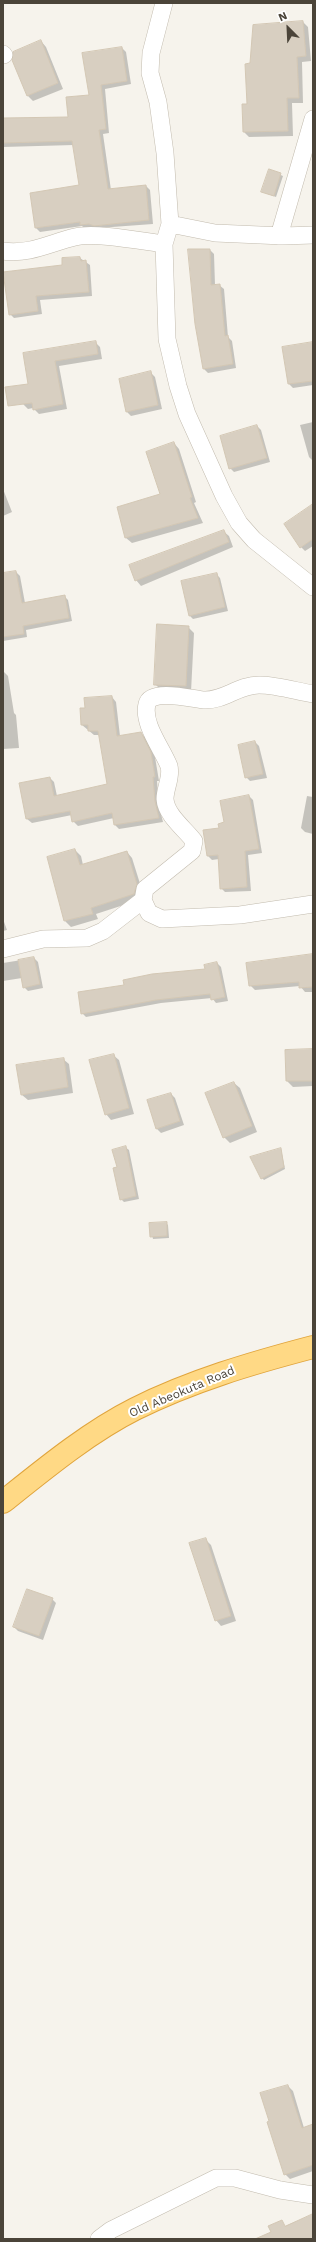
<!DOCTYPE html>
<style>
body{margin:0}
#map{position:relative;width:316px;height:2242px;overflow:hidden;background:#f6f3ec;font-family:"Work Sans",sans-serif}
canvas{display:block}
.frame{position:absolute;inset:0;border:4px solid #4b4439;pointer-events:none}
.north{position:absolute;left:268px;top:8px;width:40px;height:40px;-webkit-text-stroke:3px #fff;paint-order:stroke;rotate:336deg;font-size:11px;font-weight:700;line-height:16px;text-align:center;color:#4b4439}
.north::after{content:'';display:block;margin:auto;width:14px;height:18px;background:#4b4439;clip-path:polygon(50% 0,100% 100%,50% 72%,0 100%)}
</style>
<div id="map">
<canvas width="316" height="2242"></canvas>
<div class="frame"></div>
<div class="north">N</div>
</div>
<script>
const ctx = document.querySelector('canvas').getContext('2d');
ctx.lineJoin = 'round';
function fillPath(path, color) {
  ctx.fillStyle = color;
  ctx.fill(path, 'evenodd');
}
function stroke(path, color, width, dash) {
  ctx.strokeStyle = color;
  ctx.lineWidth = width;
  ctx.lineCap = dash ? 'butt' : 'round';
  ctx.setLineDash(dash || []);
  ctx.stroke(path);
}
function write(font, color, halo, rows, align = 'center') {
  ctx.font = font + ' "Work Sans",sans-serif';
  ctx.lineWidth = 4;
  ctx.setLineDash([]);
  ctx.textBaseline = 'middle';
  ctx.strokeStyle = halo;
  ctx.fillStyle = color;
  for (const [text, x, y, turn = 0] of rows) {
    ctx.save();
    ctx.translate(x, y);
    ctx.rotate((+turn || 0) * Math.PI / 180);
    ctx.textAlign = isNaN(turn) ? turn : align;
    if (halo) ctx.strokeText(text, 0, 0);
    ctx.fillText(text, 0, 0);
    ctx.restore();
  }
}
const shadow = new Path2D(`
 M303 22 308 27 311 61 302 62 303 103H292L293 136 249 137 244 132 251 64Z
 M41 41 46 47 63 89 33 101 27 95Z
 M122 48 126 52 131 84 105 89 109 133 103 134 111 190 146 186 150 190 153 224 85 229 82 226 40 232 36 228 80 186 74 145 3 147V119L69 118 90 96Z
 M269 170 283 176 276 197 262 192Z
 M210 250 214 254 215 285H219L224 289 228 337 232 341 236 368 208 373 204 369Z
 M80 258 90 265 92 296 40 300 42 314 14 318 10 314 63 266Z
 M95 342 100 347 102 359 59 366 67 409 39 414 33 408 28 409 23 404 29 385 24 354Z
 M313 343V385L293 388 289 384 283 348Z
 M151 373 155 377 162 409 131 416 127 412Z
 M313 422V461L309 457 300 425Z
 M257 426 261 430 270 462 234 472 230 468Z
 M174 443 179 449 196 502 194 503 203 523 132 543 126 538 118 507 161 495Z
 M3 489 12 512 3 516Z
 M313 506V546L305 551 301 547Z
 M223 531 229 536 233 547 141 586 136 580Z
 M16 572 20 576 25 603 64 596 68 600 72 621 26 630 27 637 3 641V574Z
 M216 574 220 578 228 611 193 619 189 615Z
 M188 627 194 633 191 692 161 690 155 684Z
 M4 672 8 676 14 713 16 715 19 748 3 749Z
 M112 697 116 702 120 736 140 733 145 737 155 757 159 781H157L159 806 163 822 119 829 115 825 114 818 78 826 73 821 72 815 32 823 27 819 20 784 50 778 54 782 57 796 108 785 100 735H94L82 725Z
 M255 742 259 746 267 778 250 781 246 777Z
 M249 796 253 800 262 853 248 855 251 891 225 892 221 888 219 859 212 860 208 856 204 831 220 829Z
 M307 796 313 797V834L305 832 301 828Z
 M75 850 81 856 83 865 127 852 132 858 142 890 139 900 96 914 98 919 71 927 65 921 48 858Z
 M3 919 7 930 3 931Z
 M313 955V992H305L300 986 255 990 250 985Z
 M34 958 38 962 43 988 28 991 24 987 22 978 3 981V963Z
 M217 963 221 967 228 1001 216 1003 212 998 161 1003 86 1017 82 1013 125 986 206 970Z
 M313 1050V1086L293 1087 287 1081 286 1051Z
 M113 1055 119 1060 134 1114 111 1120 106 1114Z
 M63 1059 69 1064 73 1093 28 1100 22 1095Z
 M234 1083 240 1088 257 1132 230 1143 224 1137Z
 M171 1094 175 1098 184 1125 161 1133 157 1129 148 1101Z
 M125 1147 129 1150 139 1199 124 1202 121 1199 118 1168Z
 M281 1149 285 1169 264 1180 262 1178Z
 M166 1223 168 1225 169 1238 153 1239 150 1224Z
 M205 1539 211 1545 236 1621 221 1626 216 1620Z
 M52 1599 56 1603 43 1640 18 1631 14 1627Z
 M288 2086 293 2091 304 2128 313 2125V2171L290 2179 285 2174Z`);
const building = new Path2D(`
 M303 21 306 56 297 57 299 98H287L288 131 243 132 242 104H247L245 64 250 63 253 25Z
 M41 40 58 83 27 96 12 60 13 52Z
 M122 47 127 81 101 85 106 129 99 130 108 189 146 185 149 220 94 226 89 224 80 225V222L35 228 30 193 79 185 72 141 3 143V118L68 117 66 97 89 95 82 53Z
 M269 169 281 173 274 196 261 192Z
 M188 249H210L211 285 220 284 225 336 228 335 233 364 203 369 195 324Z
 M80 257 81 261 86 260 89 292 36 296 38 311 9 315 3 272 62 265V258Z
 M96 341 98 354 55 361 63 404 33 410 32 403 8 406 5 387 28 384 23 353Z
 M313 342V381L288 384 282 347Z
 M151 371 158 405 126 412 119 379Z
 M257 425 267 458 229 469 220 436Z
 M174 442 192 497 190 498 198 518 125 538 117 507 160 494 146 452Z
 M313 504V539L300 548 284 524Z
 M224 530 229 542 135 581 129 565Z
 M16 571 22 603 65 595 69 618 23 626 24 634 3 637V573Z
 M217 573 225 607 189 616 181 581Z
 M157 624 189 626 186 686 154 685Z
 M112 696 117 736 141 732 151 752 155 777H153L155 801 159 818 114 825 112 813 72 822 70 811 26 819 19 783 50 777 54 796 107 784 98 731H88V725H81L80 708H85L84 698Z
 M255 741 263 774 245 778 238 745Z
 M249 795 259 849 245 851 247 887 220 889 218 855 207 856 203 830 219 828 218 824 224 822 220 801Z
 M75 849 80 865 127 851 137 884 134 894 91 908 93 914 64 921 47 857Z
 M313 954V987L299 988V982L249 986 246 963Z
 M34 957 40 984 23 988 18 960Z
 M217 962 225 997 211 1000 210 994 156 1000 81 1014 78 992 124 985 123 980 152 974 205 969 204 965Z
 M313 1049V1081H286L285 1050Z
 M114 1054 129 1108 105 1115 89 1060Z
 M64 1058 68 1087 21 1095 16 1065Z
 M234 1082 252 1126 223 1138 205 1093Z
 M171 1093 180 1121 156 1129 147 1100Z
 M126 1146 136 1196 120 1200 113 1168 117 1167 112 1150Z
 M281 1148 284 1167 261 1179 250 1157Z
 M167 1222V1236L150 1237 149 1223Z
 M206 1538 231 1616 215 1621 189 1543Z
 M27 1589 53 1598 39 1636 13 1627Z
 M288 2085 302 2128 313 2124V2165L284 2175 267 2122 269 2121 260 2093Z
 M313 2214V2239H255L271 2232 268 2226 282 2220 285 2226Z`);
const minor = new Path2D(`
 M164 3 151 53 150 73 158 102 165 153 170 224 164 244 167 339 178 386 187 414 224 496 239 523 254 540 313 587
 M3 54 4 55
 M170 224 215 233 283 236 313 235
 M279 236 313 119
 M3 251C29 255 50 243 75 237 95 232 141 241 164 244
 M143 900 149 913 162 919 240 915 313 904
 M3 949 43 939 87 938 103 931 143 900 145 889 192 851 194 841C185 829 166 815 165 799 165 788 172 777 169 766 162 748 142 724 147 704 151 688 193 699 204 700 224 701 238 685 259 685 276 685 296 691 313 694
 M99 2239 111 2230 216 2178H235L280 2190 313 2195`);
const trunk = new Path2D(`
 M3 1502C43 1470 89 1432 135 1409 191 1381 252 1363 313 1347`);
const streetNames = [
 ["Old Abeokuta Road",182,1392,-23]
];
fillPath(shadow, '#0003');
fillPath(building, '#d8cfc1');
stroke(building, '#d3c7b4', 1);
stroke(minor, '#c2bbae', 18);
stroke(trunk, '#e0a43c', 24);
stroke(minor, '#fff', 17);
stroke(trunk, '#ffd985', 22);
write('12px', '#4b4439', '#fff', streetNames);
</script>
